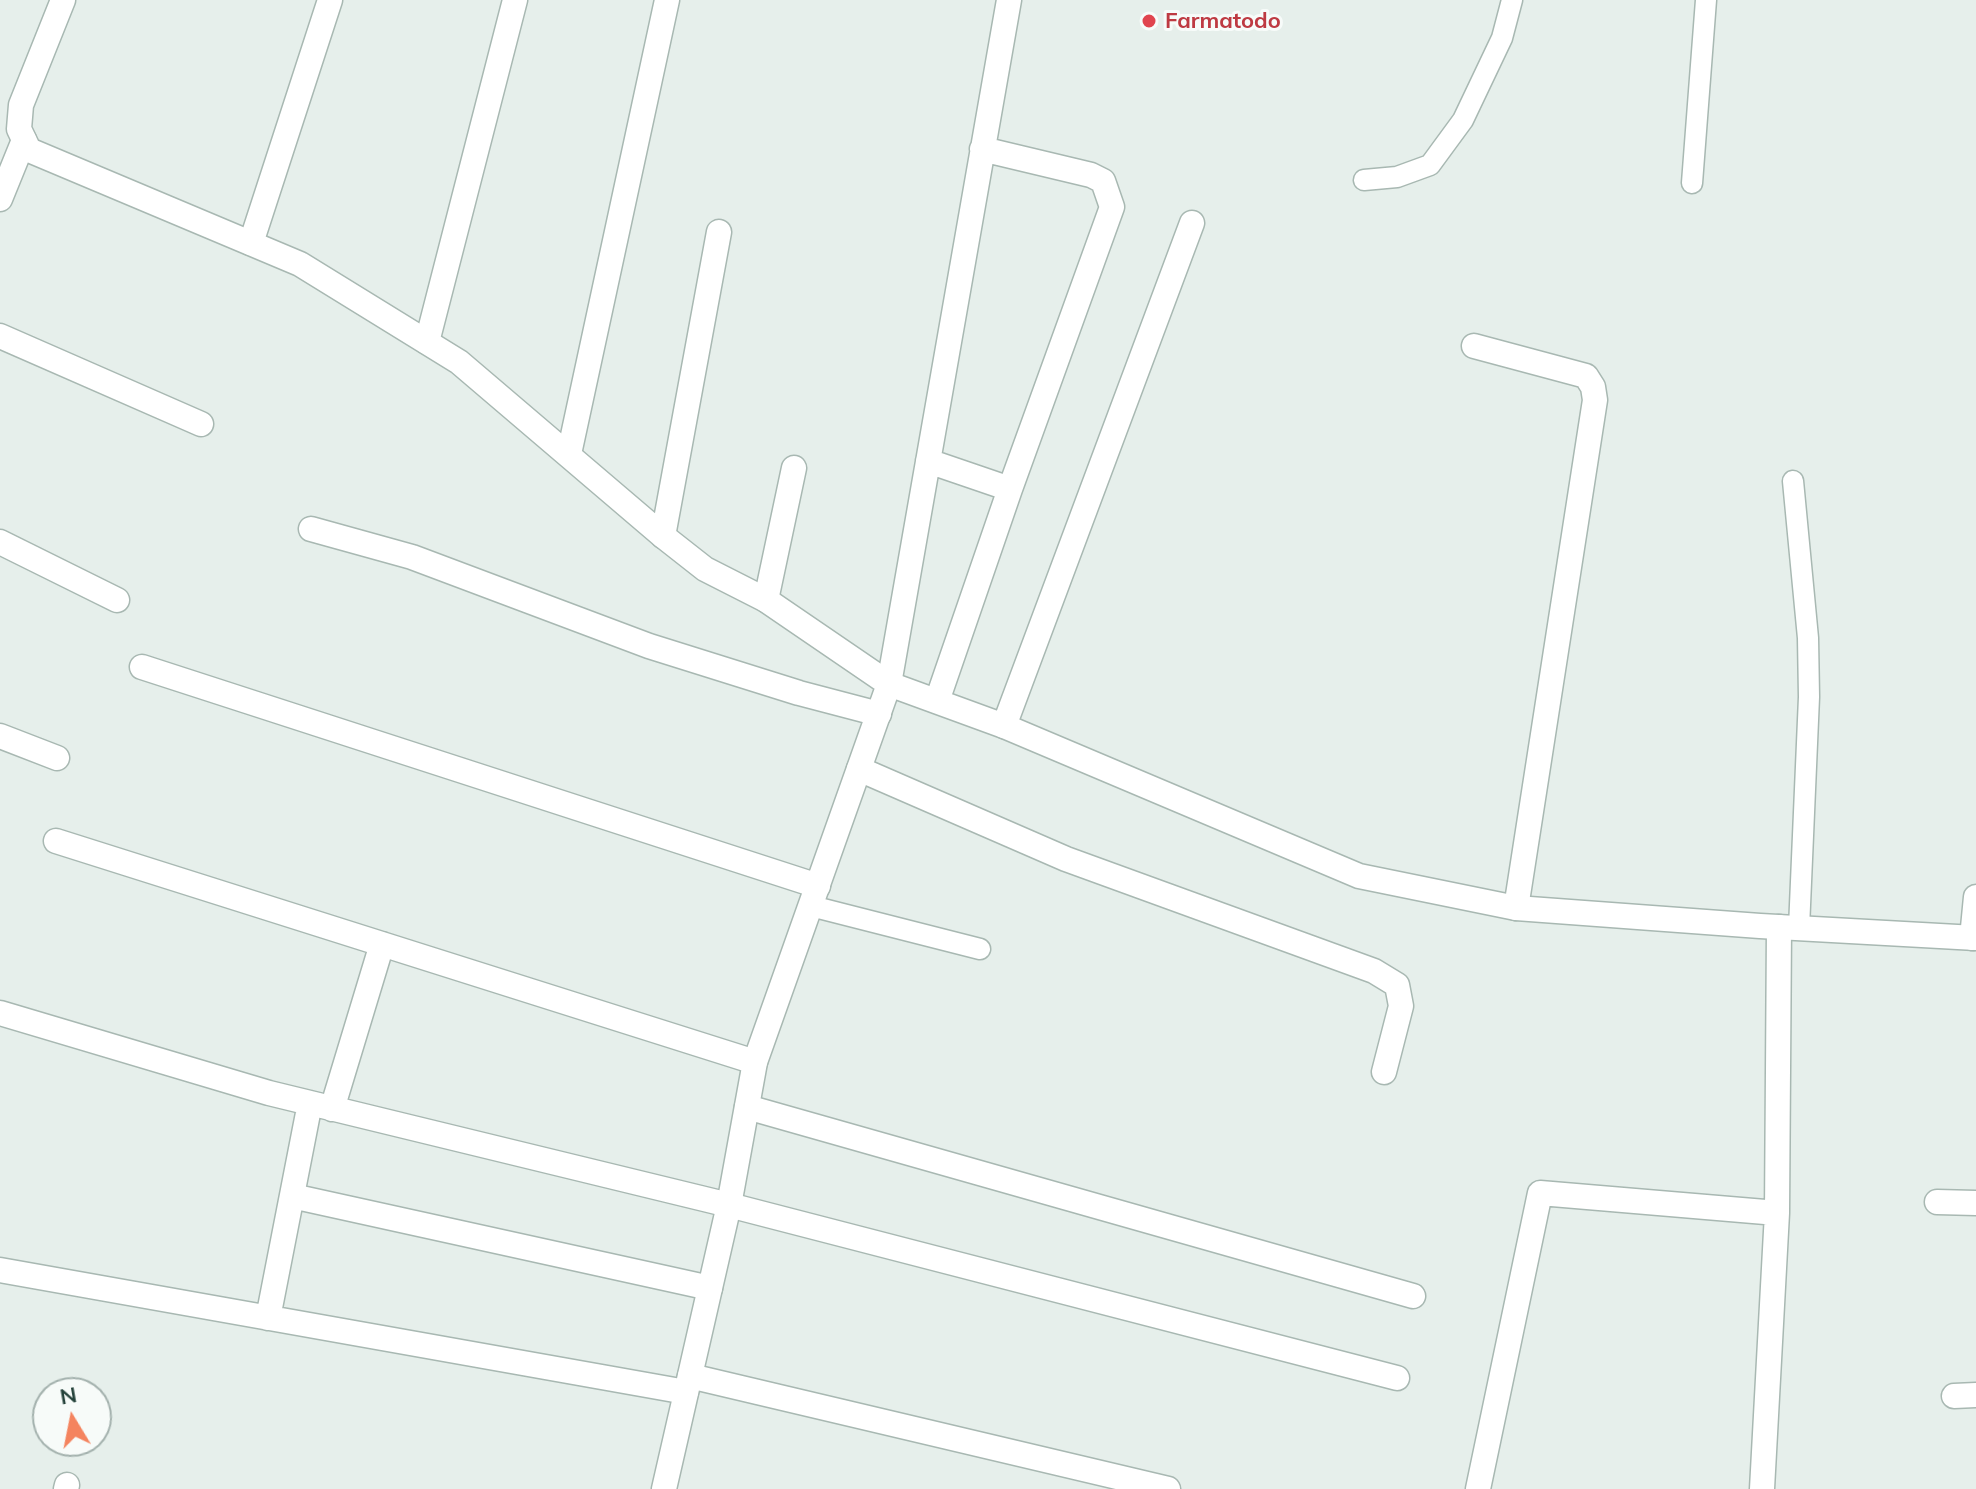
<!DOCTYPE html>
<style>
body{margin:0}
#map{position:relative;width:1976px;height:1489px;overflow:hidden;background:#e6efeb;font-family:Mulish,sans-serif}
canvas{display:block}
.north{position:absolute;left:32px;top:1377px;width:80px;height:80px;box-sizing:border-box;background:#f7fbf9;border:2px solid #a3b1ad;border-radius:50%;rotate:350deg;font-size:22px;font-weight:700;line-height:32px;text-align:center;color:#24423a}
.north::after{content:'';display:block;margin:auto;width:28px;height:36px;background:#f4845f;clip-path:polygon(50% 0,100% 100%,50% 72%,0 100%)}
</style>
<div id="map">
<canvas width="1976" height="1489"></canvas>
<div class="north">N</div>
</div>
<script>
const ctx = document.querySelector('canvas').getContext('2d');
ctx.lineJoin = 'round';
function stroke(path, color, width, dash) {
  ctx.strokeStyle = color;
  ctx.lineWidth = width;
  ctx.lineCap = dash ? 'butt' : 'round';
  ctx.setLineDash(dash || []);
  ctx.stroke(path);
}
function write(font, color, halo, rows, align = 'center') {
  ctx.font = font + ' Mulish,sans-serif';
  ctx.lineWidth = 6;
  ctx.setLineDash([]);
  ctx.textBaseline = 'middle';
  ctx.strokeStyle = halo;
  ctx.fillStyle = color;
  for (const [text, x, y, turn = 0] of rows) {
    ctx.save();
    ctx.translate(x, y);
    ctx.rotate((+turn || 0) * Math.PI / 180);
    ctx.textAlign = isNaN(turn) ? turn : align;
    if (halo) ctx.strokeText(text, 0, 0);
    ctx.fillText(text, 0, 0);
    ctx.restore();
  }
}
const service = new Path2D(`
 M1364 180 1397 177 1430 165 1463 120 1502 38 1512 0
 M1692 183 1706 0
 M1793 481 1808 638 1809 697 1799 928
 M811 906 980 949`);
const minor = new Path2D(`
 M0 199 24 140
 M251 243 330 0
 M0 336 201 424
 M427 342 515 0
 M1474 346 1586 376 1593 387 1595 400 1516 908
 M569 454 667 0
 M928 461 1010 489
 M311 529 412 557 649 646 799 693 879 714
 M663 536 719 232
 M0 542 117 600
 M766 600 794 468
 M142 667 818 886
 M889 684 1009 0
 M937 701 1010 489 1112 207 1103 181 1091 175 982 149
 M1004 726 1192 223
 M0 736 57 758
 M859 769 1066 859 1374 971 1397 985 1401 1006 1384 1072
 M56 841 755 1062
 M1972 938 1976 897
 M0 1013 269 1093 729 1205 1397 1378
 M747 1107 1413 1296
 M332 1109 382 944
 M292 1196 710 1288
 M1937 1202 1976 1203
 M0 1270 686 1392
 M268 1318 310 1103
 M690 1376 1168 1489
 M1954 1396 1976 1395
 M66 1489 67 1485
 M1478 1489 1540 1193 1777 1213
 M1762 1489 1777 1213 1779 927`);
const tertiary = new Path2D(`
 M63 0 21 105 19 129 29 150 300 264 459 362 663 536 705 569 766 600 889 684 1004 726 1359 876 1516 908 1760 926 1976 938
 M664 1489 729 1205 755 1062 889 684`);
const markers = [
 [1149,21,8,"#e0444e"]
];
const healthNames = [
 ["Farmatodo",1165,21]
];
stroke(service, '#a8b8b2', 23);
stroke(minor, '#a8b8b2', 27);
stroke(tertiary, '#a8b8b2', 27);
stroke(service, '#fff', 20);
stroke(minor, '#fff', 24);
stroke(tertiary, '#fff', 24);
for (const [x, y, r, color] of markers) {
  const dot = new Path2D();
  dot.arc(x, y, r, 0, 2 * Math.PI);
  ctx.fillStyle = color;
  ctx.fill(dot);
  stroke(dot, '#f7fbf9', 3);
}
write('bold 22px', '#be3a42', '#f7fbf9', healthNames, 'left');
</script>
